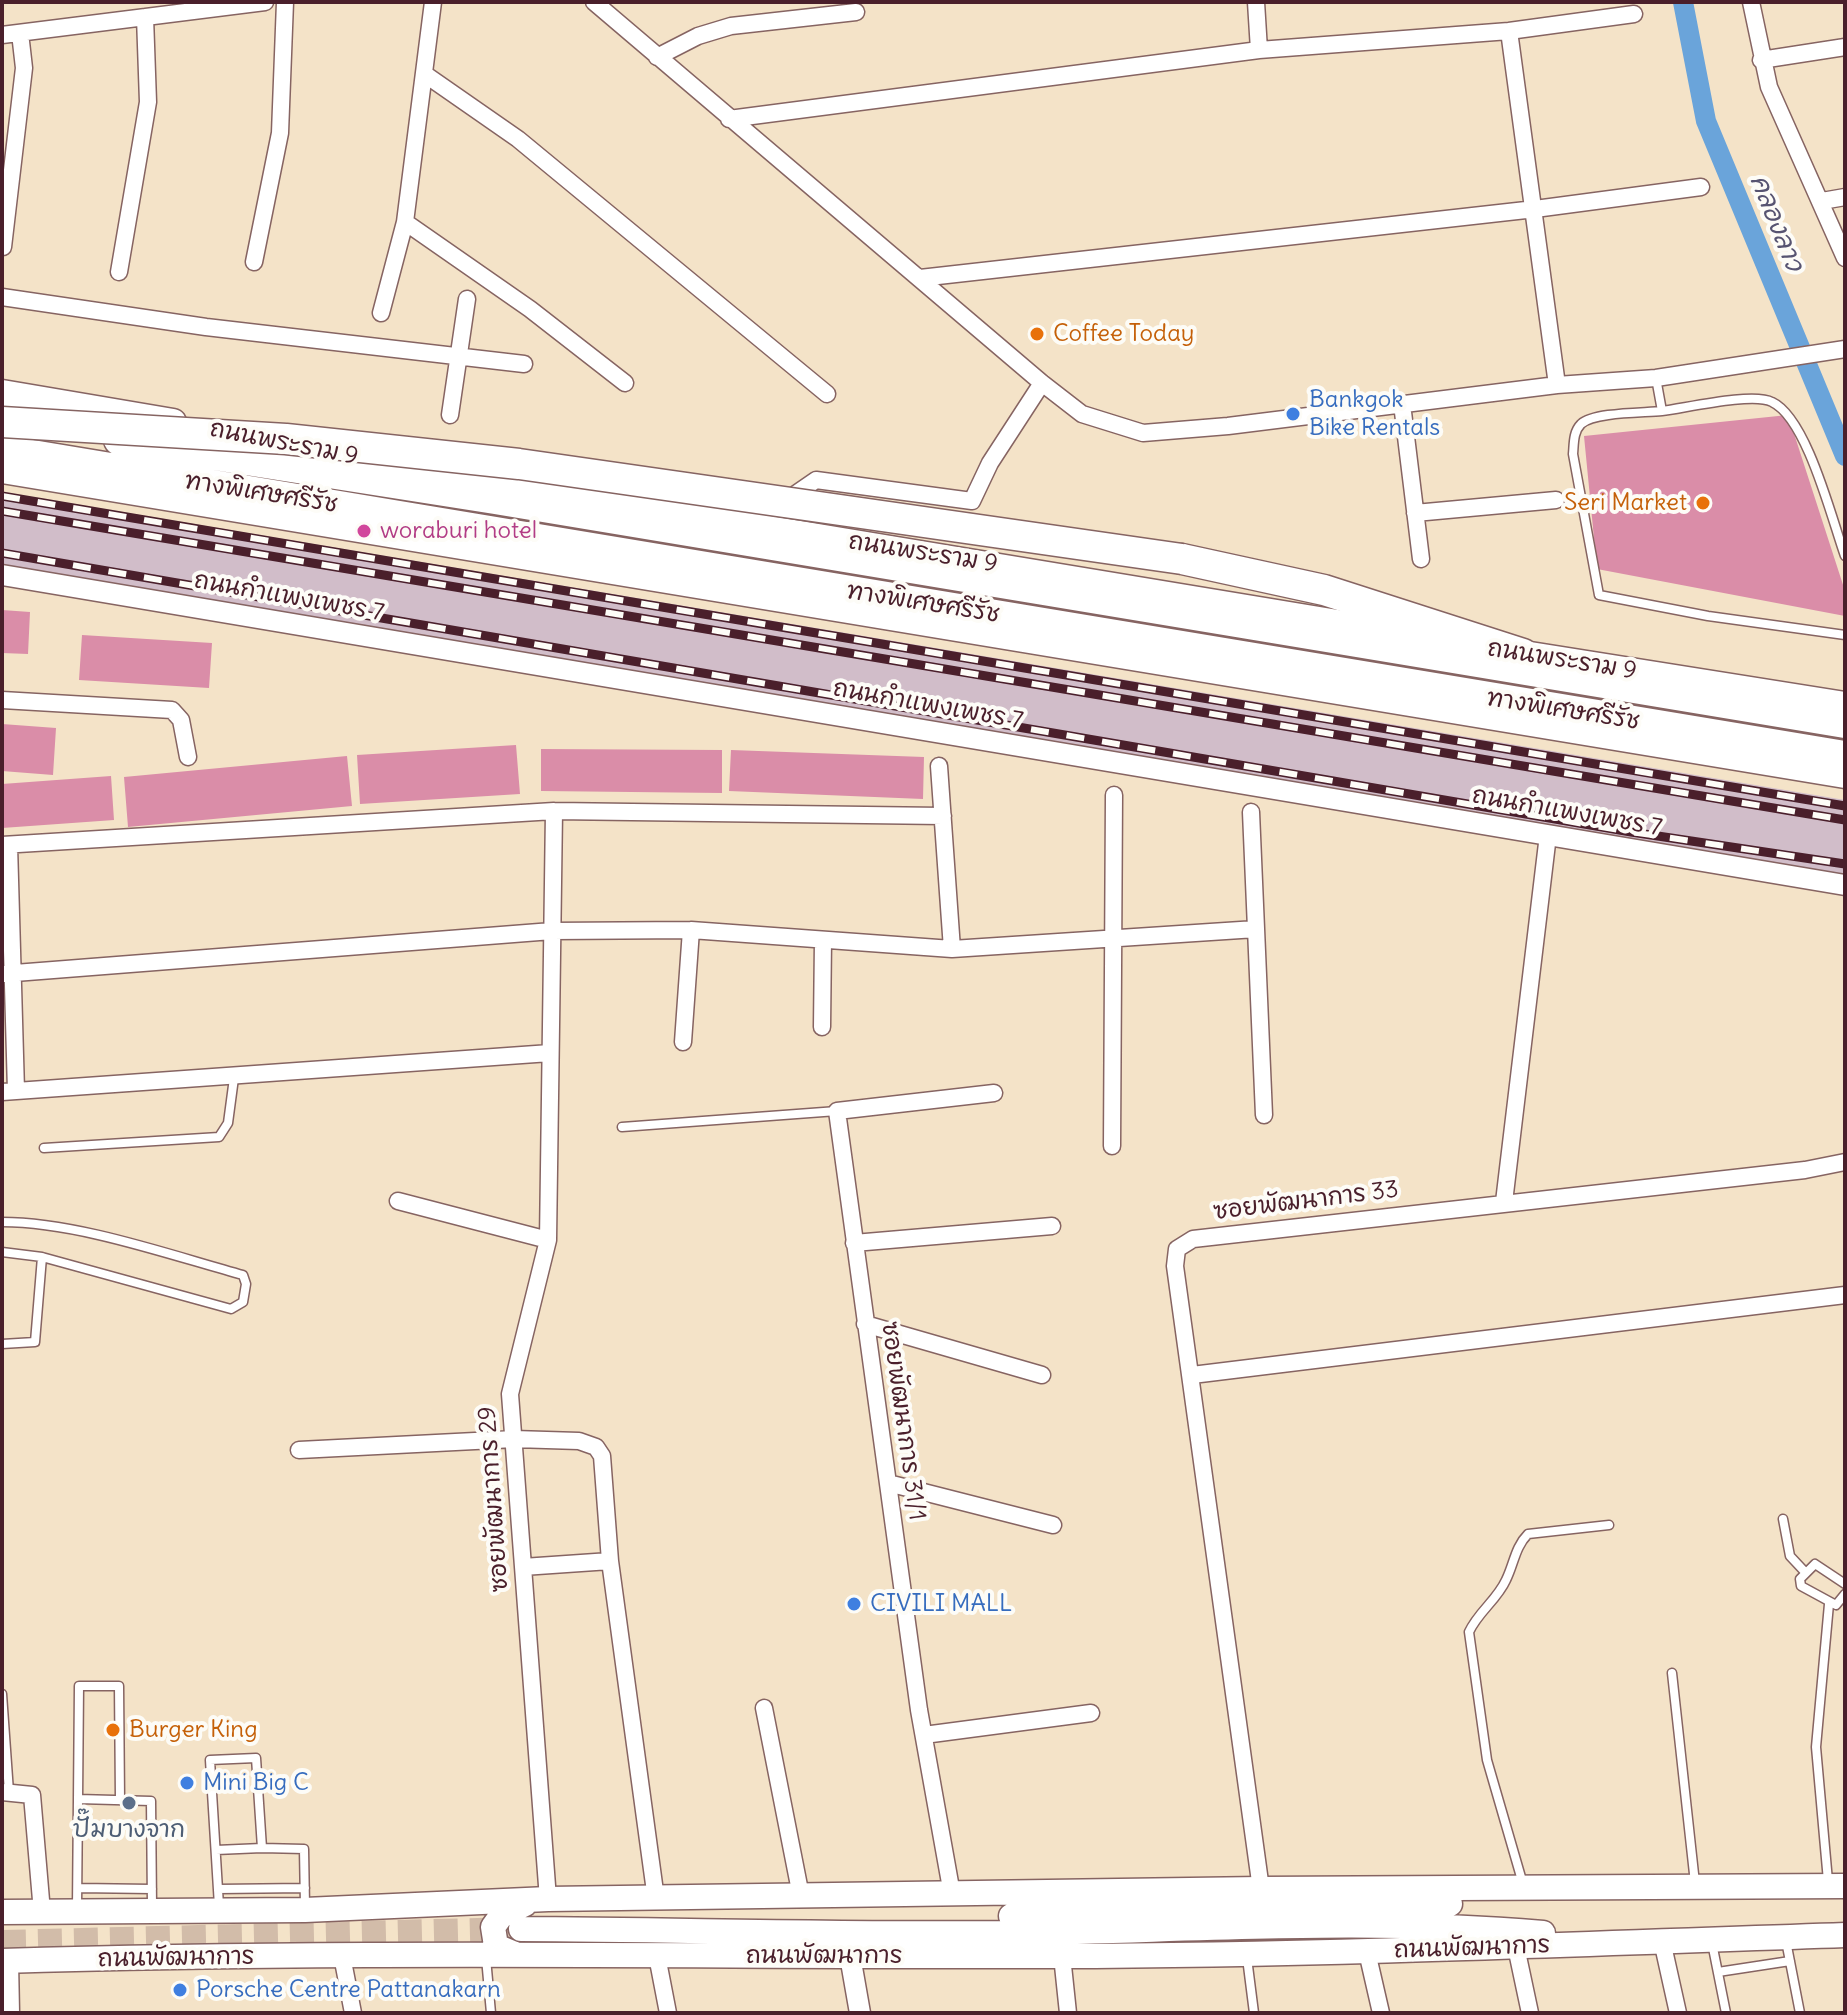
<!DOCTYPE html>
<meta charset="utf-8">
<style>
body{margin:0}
#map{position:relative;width:1847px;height:2015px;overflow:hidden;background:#f4e3c8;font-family:Delius,sans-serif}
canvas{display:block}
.frame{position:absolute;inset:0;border:4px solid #4a1f2b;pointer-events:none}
</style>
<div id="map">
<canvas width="1847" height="2015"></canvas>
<div class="frame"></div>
</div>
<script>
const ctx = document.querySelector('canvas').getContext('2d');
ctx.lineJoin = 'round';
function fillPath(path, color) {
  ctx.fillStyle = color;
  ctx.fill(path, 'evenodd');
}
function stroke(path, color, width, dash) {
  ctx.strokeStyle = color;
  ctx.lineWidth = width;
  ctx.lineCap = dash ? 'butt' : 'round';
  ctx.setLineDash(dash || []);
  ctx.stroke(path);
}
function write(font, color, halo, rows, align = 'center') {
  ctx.font = font + ' Delius,"Playpen Sans Thai",sans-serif';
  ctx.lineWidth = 8;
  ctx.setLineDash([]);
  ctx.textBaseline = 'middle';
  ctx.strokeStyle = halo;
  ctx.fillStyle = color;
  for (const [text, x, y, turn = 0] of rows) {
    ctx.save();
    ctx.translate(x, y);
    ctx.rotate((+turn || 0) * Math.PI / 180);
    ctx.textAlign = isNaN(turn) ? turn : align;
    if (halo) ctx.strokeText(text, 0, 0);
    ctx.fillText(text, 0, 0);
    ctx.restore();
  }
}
const industrial = new Path2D(`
 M2 492 1845 800V891L2 577Z`);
const canal = new Path2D(`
 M1683 2 1706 121 1845 456`);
const building = new Path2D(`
 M1788 415 1845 591V616L1597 569 1584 436Z
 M2 610 30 612 28 654 2 653Z
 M82 635 212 643 209 688 79 680Z
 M2 724 56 728 53 775 2 771Z
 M516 745 520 794 360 804 357 755Z
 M541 749 722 750V793L541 791Z
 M731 750 924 757 923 799 729 791Z
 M347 756 352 806 128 827 124 777Z
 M111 776 114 820 2 828V784Z`);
const secondaryTunnel = new Path2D(`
 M2 1942 515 1929`);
const service = new Path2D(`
 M1656 378 1662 411C1644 413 1594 412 1581 424 1573 432 1574 444 1573 454L1599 595 1708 616 1845 635
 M1662 411C1686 408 1753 392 1772 402 1807 418 1832 520 1845 556
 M622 1127 837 1111
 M44 1148 219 1137 228 1123 234 1078
 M2 1222C77 1222 170 1255 243 1275L246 1284 243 1302 231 1309 42 1257 2 1252
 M2 1344 35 1342 42 1257
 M1783 1519 1790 1556 1805 1572
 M1845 1584 1815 1564 1800 1579 1801 1586 1836 1605 1845 1594
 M1672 1673 1695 1883
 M2 1694 9 1792
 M78 1799 79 1686H119L120 1800
 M216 1850 262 1848
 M1828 1881 1816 1747 1829 1604
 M1523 1884 1487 1760 1469 1632C1478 1612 1497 1600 1506 1580 1514 1564 1515 1547 1528 1534L1609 1525
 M78 1888 152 1889
 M218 1889 305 1888
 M219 1906 210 1760 256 1758 262 1848 304 1849 305 1906
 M77 1907 78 1799 151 1801 152 1906
 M1786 1941 1800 2013
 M1712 1943 1726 2013
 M486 1958 491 2013
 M1247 1958 1254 2013
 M1718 1972 1790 1961`);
const minor = new Path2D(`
 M594 2 1042 383 1082 414 1143 433 1228 426 1557 385 1656 378 1845 349
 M1256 2 1259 50
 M1751 2 1769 87 1845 258
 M1509 31 1557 385
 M2 35 265 2
 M657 57 698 36 731 26 856 12
 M1761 60 1845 47
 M426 75 518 139 827 394
 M729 119 1259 50 1509 31 1634 14
 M1822 201 1845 197
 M405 222 530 309 625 383
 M3 247 24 68 20 33
 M254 262 280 133 285 2
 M119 272 148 102 145 17
 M920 278 1535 209 1701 187
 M2 297 206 327 524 364
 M381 313 405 222 433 2
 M1402 404 1421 559
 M450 415 467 299
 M784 502 816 480 972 501 990 463 1042 383
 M1415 513 1556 500
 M2 700 172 710 181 720 188 757
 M939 766 952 949
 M1251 812 1264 1115
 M2 845 554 811 943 816
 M9 845 16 1091
 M2 974 552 931 691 930 952 949 1256 929
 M822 1027 823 940
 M683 1042 691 930
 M2 1092 550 1053
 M1112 1146 1114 795
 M398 1201 548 1240
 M1504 1202 1548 835
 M854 1243 1052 1226
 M865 1324 1042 1375
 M1192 1375 1845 1295
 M299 1450 514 1439 579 1441 596 1447 602 1456 610 1561 656 1899
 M888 1483 1053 1525
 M523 1567 610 1561
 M764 1708 801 1896
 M924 1735 1091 1713
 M2 1792 32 1795 42 1912
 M1261 1889 1175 1266 1177 1249 1193 1239 1805 1170 1845 1162
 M952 1894 919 1710 837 1111 994 1093
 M548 1899 510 1394 548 1240 554 811
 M1662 1941 1678 2013
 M1516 1947 1530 2013
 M1367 1952 1381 2013
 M342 1956 353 2013
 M657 1956 668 2013
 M1062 1956 1068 2013
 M10 1961 11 2013`);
const tertiary = new Path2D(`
 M2 575 1845 885
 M850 1956 860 2013`);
const secondary = new Path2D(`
 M2 1912 305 1910 548 1899 1261 1889 1845 1886
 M1011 1916 1450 1904
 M521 1929C689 1930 856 1935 1023 1933 1196 1930 1371 1918 1543 1933
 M515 1954 496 1946 493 1927 501 1916 525 1904
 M2 1961C354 1950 706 1957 1058 1956 1320 1955 1583 1944 1845 1935`);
const primary = new Path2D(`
 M2 393 173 422
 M377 461 492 483 1458 643
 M2 470 1845 775
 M1505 651 1845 705`);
const motorway = new Path2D(`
 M119 440 495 499 1845 723
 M2 450 1845 756
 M1182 559 1324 590 1523 654`);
const rail = new Path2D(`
 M2 496 1845 806
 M2 511 1845 820
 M2 553 1631 832 1845 864`);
const motorwayBridge = new Path2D(`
 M2 422 286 439 519 464 1182 559`);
const markers = [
 [1037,334,8,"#e8710a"],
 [1293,414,8,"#3f7fe0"],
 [1703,503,8,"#e8710a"],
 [364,531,8,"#d1479c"],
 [854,1604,8,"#3f7fe0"],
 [113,1730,8,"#e8710a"],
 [187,1783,8,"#3f7fe0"],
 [129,1803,8,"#5c6f8a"],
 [180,1990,8,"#3f7fe0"]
];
const foodNames = [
 ["Coffee Today",1053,334],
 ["Seri Market",1687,503,"right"],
 ["Burger King",129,1730]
];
const shopNames = [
 ["Bankgok",1309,400],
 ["Bike Rentals",1309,428],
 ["CIVILI MALL",870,1604],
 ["Mini Big C",203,1783],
 ["Porsche Centre Pattanakarn",196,1990]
];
const streetNames = [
 ["ถนนพระราม 9",284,443,11],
 ["ทางพิเศษศรีรัช",261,493,9],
 ["ถนนพระราม 9",923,553,9],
 ["ถนนกำแพงเพชร 7",289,597,10],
 ["ทางพิเศษศรีรัช",923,603,9],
 ["ถนนพระราม 9",1562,660,9],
 ["ถนนกำแพงเพชร 7",928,705,10],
 ["ทางพิเศษศรีรัช",1563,710,9],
 ["ถนนกำแพงเพชร 7",1567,812,10],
 ["ซอยพัฒนาการ 33",1306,1201,-7],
 ["ซอยพัฒนาการ 31/1",903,1421,82],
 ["ซอยพัฒนาการ 29",494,1499,-94],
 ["ถนนพัฒนาการ",1472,1948,-2],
 ["ถนนพัฒนาการ",824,1956],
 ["ถนนพัฒนาการ",176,1958,-1]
];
const hotelNames = [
 ["woraburi hotel",380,531]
];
const serviceNames = [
 ["ปั๊มบางจาก",129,1830]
];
const waterNames = [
 ["คลองลาว",1776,223,68]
];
fillPath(industrial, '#d1bdc9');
stroke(canal, '#6aa4da', 20);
fillPath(building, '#da8da8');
stroke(secondaryTunnel, '#d2bca9', 24, [24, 12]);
stroke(service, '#866462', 11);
stroke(minor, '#866462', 19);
stroke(tertiary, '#866462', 23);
stroke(secondary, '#866462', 27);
stroke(primary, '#866462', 29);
stroke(motorway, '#866462', 33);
stroke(service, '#fff', 8);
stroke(minor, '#fff', 16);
stroke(tertiary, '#fff', 20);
stroke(secondary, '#fff', 24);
stroke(primary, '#fff', 26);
stroke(motorway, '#fff', 30);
stroke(rail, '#4a1f2b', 9);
stroke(rail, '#fdfcf7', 6, [18]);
stroke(motorwayBridge, '#866462', 33, []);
stroke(motorwayBridge, '#fff', 30);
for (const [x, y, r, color] of markers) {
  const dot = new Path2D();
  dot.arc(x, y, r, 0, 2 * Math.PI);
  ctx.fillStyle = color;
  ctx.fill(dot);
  stroke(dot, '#fdfcf7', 3);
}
write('24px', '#c56008', '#fdfcf7', foodNames, 'left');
write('24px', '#366cbe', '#fdfcf7', shopNames, 'left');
write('24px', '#4a1f2b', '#fdfcf7', streetNames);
write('24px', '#b23c85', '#fdfcf7', hotelNames, 'left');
write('24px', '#4e5e75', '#fdfcf7', serviceNames);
write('italic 26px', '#575471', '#fdfcf7', waterNames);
</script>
